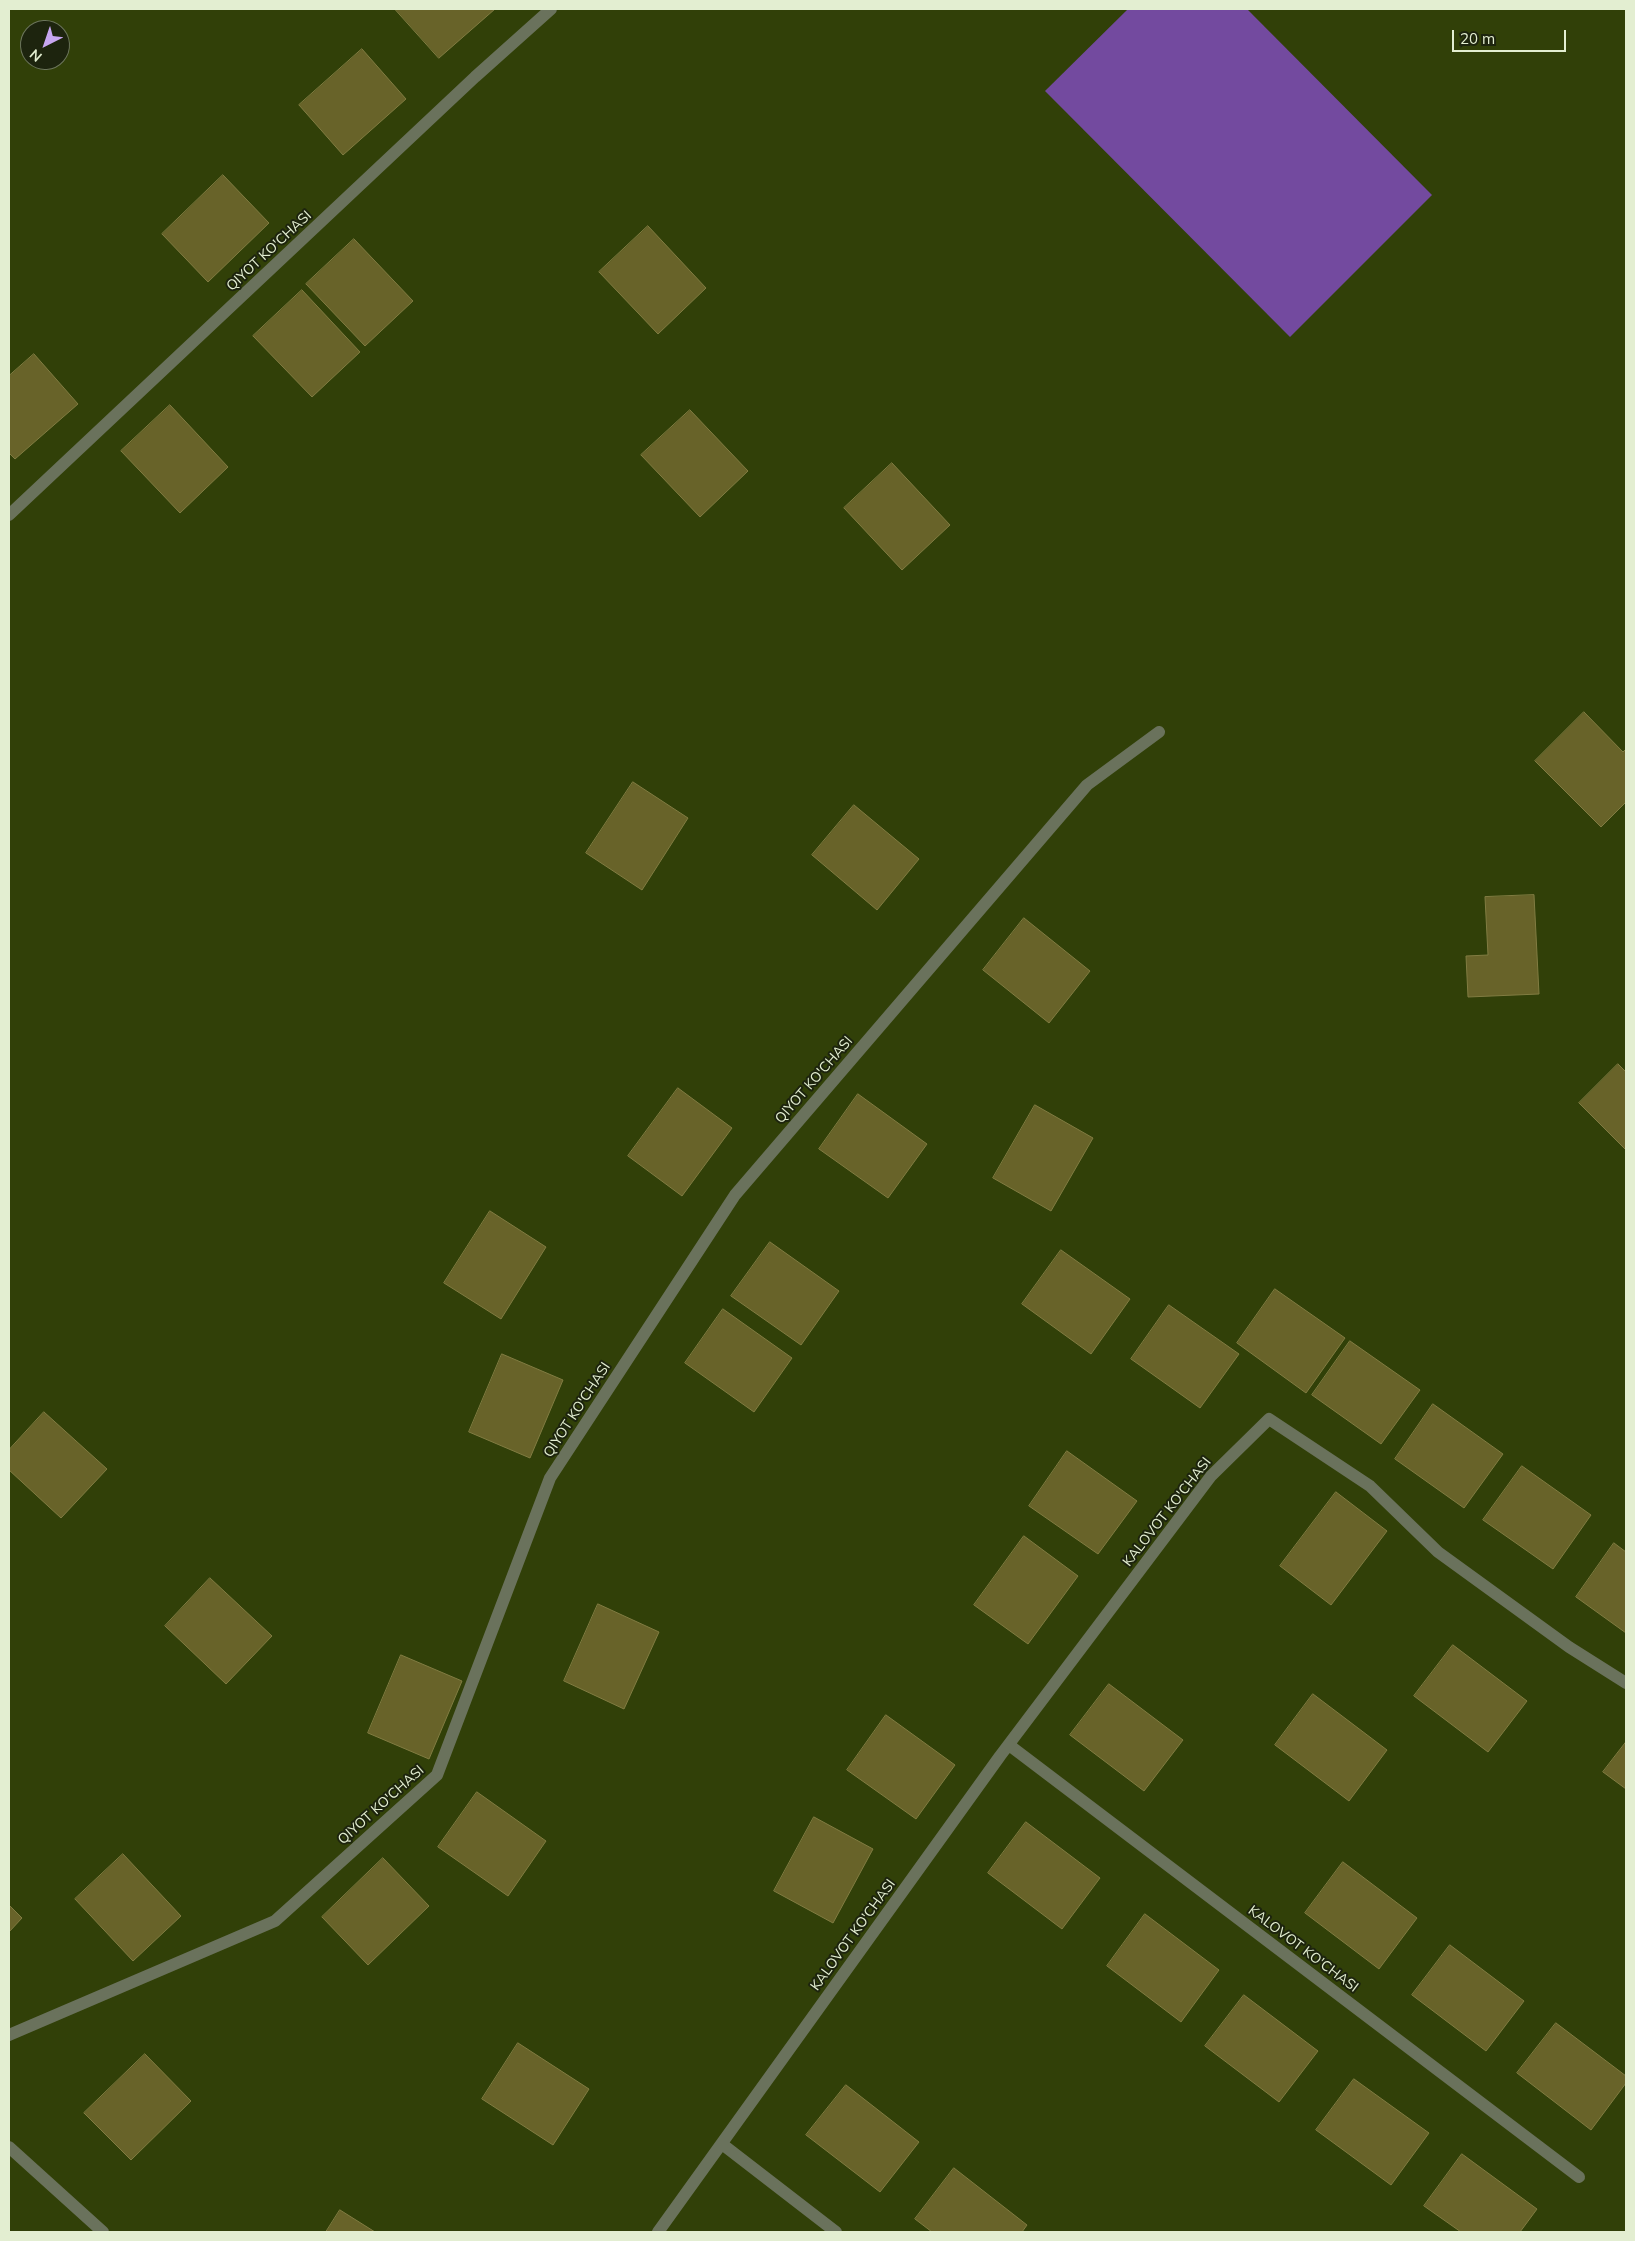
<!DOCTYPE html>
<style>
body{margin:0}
#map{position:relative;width:1635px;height:2241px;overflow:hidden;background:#314008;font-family:Mulish,sans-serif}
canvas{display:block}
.frame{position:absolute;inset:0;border:10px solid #e3eed1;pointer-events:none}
.north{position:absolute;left:20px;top:20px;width:50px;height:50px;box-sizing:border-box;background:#1d240e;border:1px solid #6c755c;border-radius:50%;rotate:221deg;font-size:14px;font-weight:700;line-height:20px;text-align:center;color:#e3eed1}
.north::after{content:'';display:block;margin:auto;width:18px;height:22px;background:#c7a6f0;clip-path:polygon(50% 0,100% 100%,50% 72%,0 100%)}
.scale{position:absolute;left:1452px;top:30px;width:114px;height:22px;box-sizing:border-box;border:2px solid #e3eed1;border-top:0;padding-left:6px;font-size:15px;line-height:18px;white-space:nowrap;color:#e3eed1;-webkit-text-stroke:4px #1d240e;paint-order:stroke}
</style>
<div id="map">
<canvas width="1635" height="2241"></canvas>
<div class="frame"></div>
<div class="north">N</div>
<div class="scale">20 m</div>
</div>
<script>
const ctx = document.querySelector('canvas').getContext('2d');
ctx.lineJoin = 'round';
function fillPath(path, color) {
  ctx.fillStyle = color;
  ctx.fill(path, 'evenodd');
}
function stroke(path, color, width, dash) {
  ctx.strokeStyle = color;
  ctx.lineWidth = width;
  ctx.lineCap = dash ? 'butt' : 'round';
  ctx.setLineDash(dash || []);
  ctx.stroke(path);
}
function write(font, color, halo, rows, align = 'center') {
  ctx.font = font + ' Mulish,sans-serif';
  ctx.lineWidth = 4;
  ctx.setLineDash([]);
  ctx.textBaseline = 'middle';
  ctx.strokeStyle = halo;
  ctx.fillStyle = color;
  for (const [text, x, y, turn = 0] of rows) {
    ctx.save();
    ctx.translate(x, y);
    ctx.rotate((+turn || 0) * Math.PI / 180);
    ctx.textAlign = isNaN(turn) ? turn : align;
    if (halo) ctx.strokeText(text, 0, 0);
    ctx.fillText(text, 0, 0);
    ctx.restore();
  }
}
const green = new Path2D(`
 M1128 9H1247L1432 195 1290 337 1045 91Z`);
const building = new Path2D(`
 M395 9H495L439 58Z
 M362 49 406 99 343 155 299 105Z
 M223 175 269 223 208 282 162 234Z
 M648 226 706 288 658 334 599 272Z
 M354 239 413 301 365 346 306 284Z
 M302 290 360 352 312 397 253 336Z
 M34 354 78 404 15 459 9 453V376Z
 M170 405 228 467 180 513 121 451Z
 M690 410 748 471 700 517 641 455Z
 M892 463 950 525 902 570 844 508Z
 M1584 712 1623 752 1626 749V802L1601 827 1535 761Z
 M633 782 688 818 642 890 586 853Z
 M854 805 919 859 877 910 812 855Z
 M1534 895 1539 994 1468 997 1466 956 1488 955 1485 897Z
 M1024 918 1090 971 1049 1023 983 970Z
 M1618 1064 1626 1072V1150L1579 1103Z
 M678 1088 732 1128 682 1196 628 1156Z
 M858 1094 927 1144 888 1198 819 1149Z
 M1035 1105 1093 1138 1051 1211 993 1178Z
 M490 1211 546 1247 501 1319 444 1283Z
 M770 1242 839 1291 801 1345 731 1296Z
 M1061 1250 1130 1299 1091 1354 1022 1304Z
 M1275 1289 1345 1338 1306 1393 1237 1343Z
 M1169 1305 1239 1354 1200 1408 1131 1359Z
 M723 1309 792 1358 754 1412 685 1363Z
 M1350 1341 1420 1390 1381 1444 1312 1395Z
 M502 1354 563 1380 530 1458 469 1432Z
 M1433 1404 1503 1454 1464 1508 1395 1459Z
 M44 1412 107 1469 61 1518 9 1470V1450Z
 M1067 1451 1137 1501 1098 1554 1029 1506Z
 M1522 1466 1591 1515 1553 1569 1483 1520Z
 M1336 1492 1387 1531 1331 1605 1280 1566Z
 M1024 1536 1078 1576 1028 1644 974 1605Z
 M1614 1543 1626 1552V1633L1576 1597Z
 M210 1578 272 1636 226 1684 165 1626Z
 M598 1604 659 1632 624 1709 564 1681Z
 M1453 1645 1527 1701 1488 1752 1414 1696Z
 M401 1655 462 1681 429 1759 368 1733Z
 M1109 1684 1183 1740 1144 1791 1070 1735Z
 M1313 1694 1387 1750 1349 1801 1275 1745Z
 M886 1715 955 1765 916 1819 847 1770Z
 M1626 1742V1789L1603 1772Z
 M477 1792 546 1841 508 1896 438 1847Z
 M814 1817 873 1849 833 1923 774 1891Z
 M1026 1822 1100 1878 1062 1929 988 1873Z
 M123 1854 181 1916 133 1961 75 1899Z
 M383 1858 429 1906 368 1965 322 1917Z
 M1343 1862 1417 1918 1379 1969 1305 1913Z
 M9 1905 22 1918 9 1932Z
 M1145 1914 1219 1970 1181 2022 1107 1966Z
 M1450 1945 1524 2001 1486 2051 1412 1995Z
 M1244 1995 1318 2051 1279 2102 1205 2046Z
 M1556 2023 1626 2076V2083L1591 2130 1517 2073Z
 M518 2043 589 2089 553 2145 482 2099Z
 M145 2054 191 2101 131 2160 84 2113Z
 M1354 2079 1429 2133 1391 2185 1316 2130Z
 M846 2085 919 2142 880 2192 806 2135Z
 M1462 2154 1537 2209 1520 2232H1461L1424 2206Z
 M954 2168 1027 2225 1022 2232H932L915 2219Z
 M340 2210 375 2232H326Z`);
const minor = new Path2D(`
 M9 515 475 77 551 9
 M1009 1745 1579 2177
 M9 2035 275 1921 437 1775 550 1478 735 1195 1087 785 1159 732
 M722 2144 836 2232
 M9 2147 103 2232
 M658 2232 1000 1756 1211 1476 1269 1419 1370 1486 1438 1552 1569 1647 1626 1683`);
const streetNames = [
 ["QIYOT KO'CHASI",269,251,-43],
 ["QIYOT KO'CHASI",814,1080,-49],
 ["QIYOT KO'CHASI",577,1410,-57],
 ["KALOVOT KO'CHASI",1167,1512,-52],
 ["QIYOT KO'CHASI",381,1805,-42],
 ["KALOVOT KO'CHASI",853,1935,-54],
 ["KALOVOT KO'CHASI",1303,1949,37]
];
fillPath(green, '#734a9f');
fillPath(building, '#686329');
stroke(building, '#817c42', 1);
stroke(minor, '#6a725c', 12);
write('14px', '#e3eed1', '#1d240e', streetNames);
</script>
